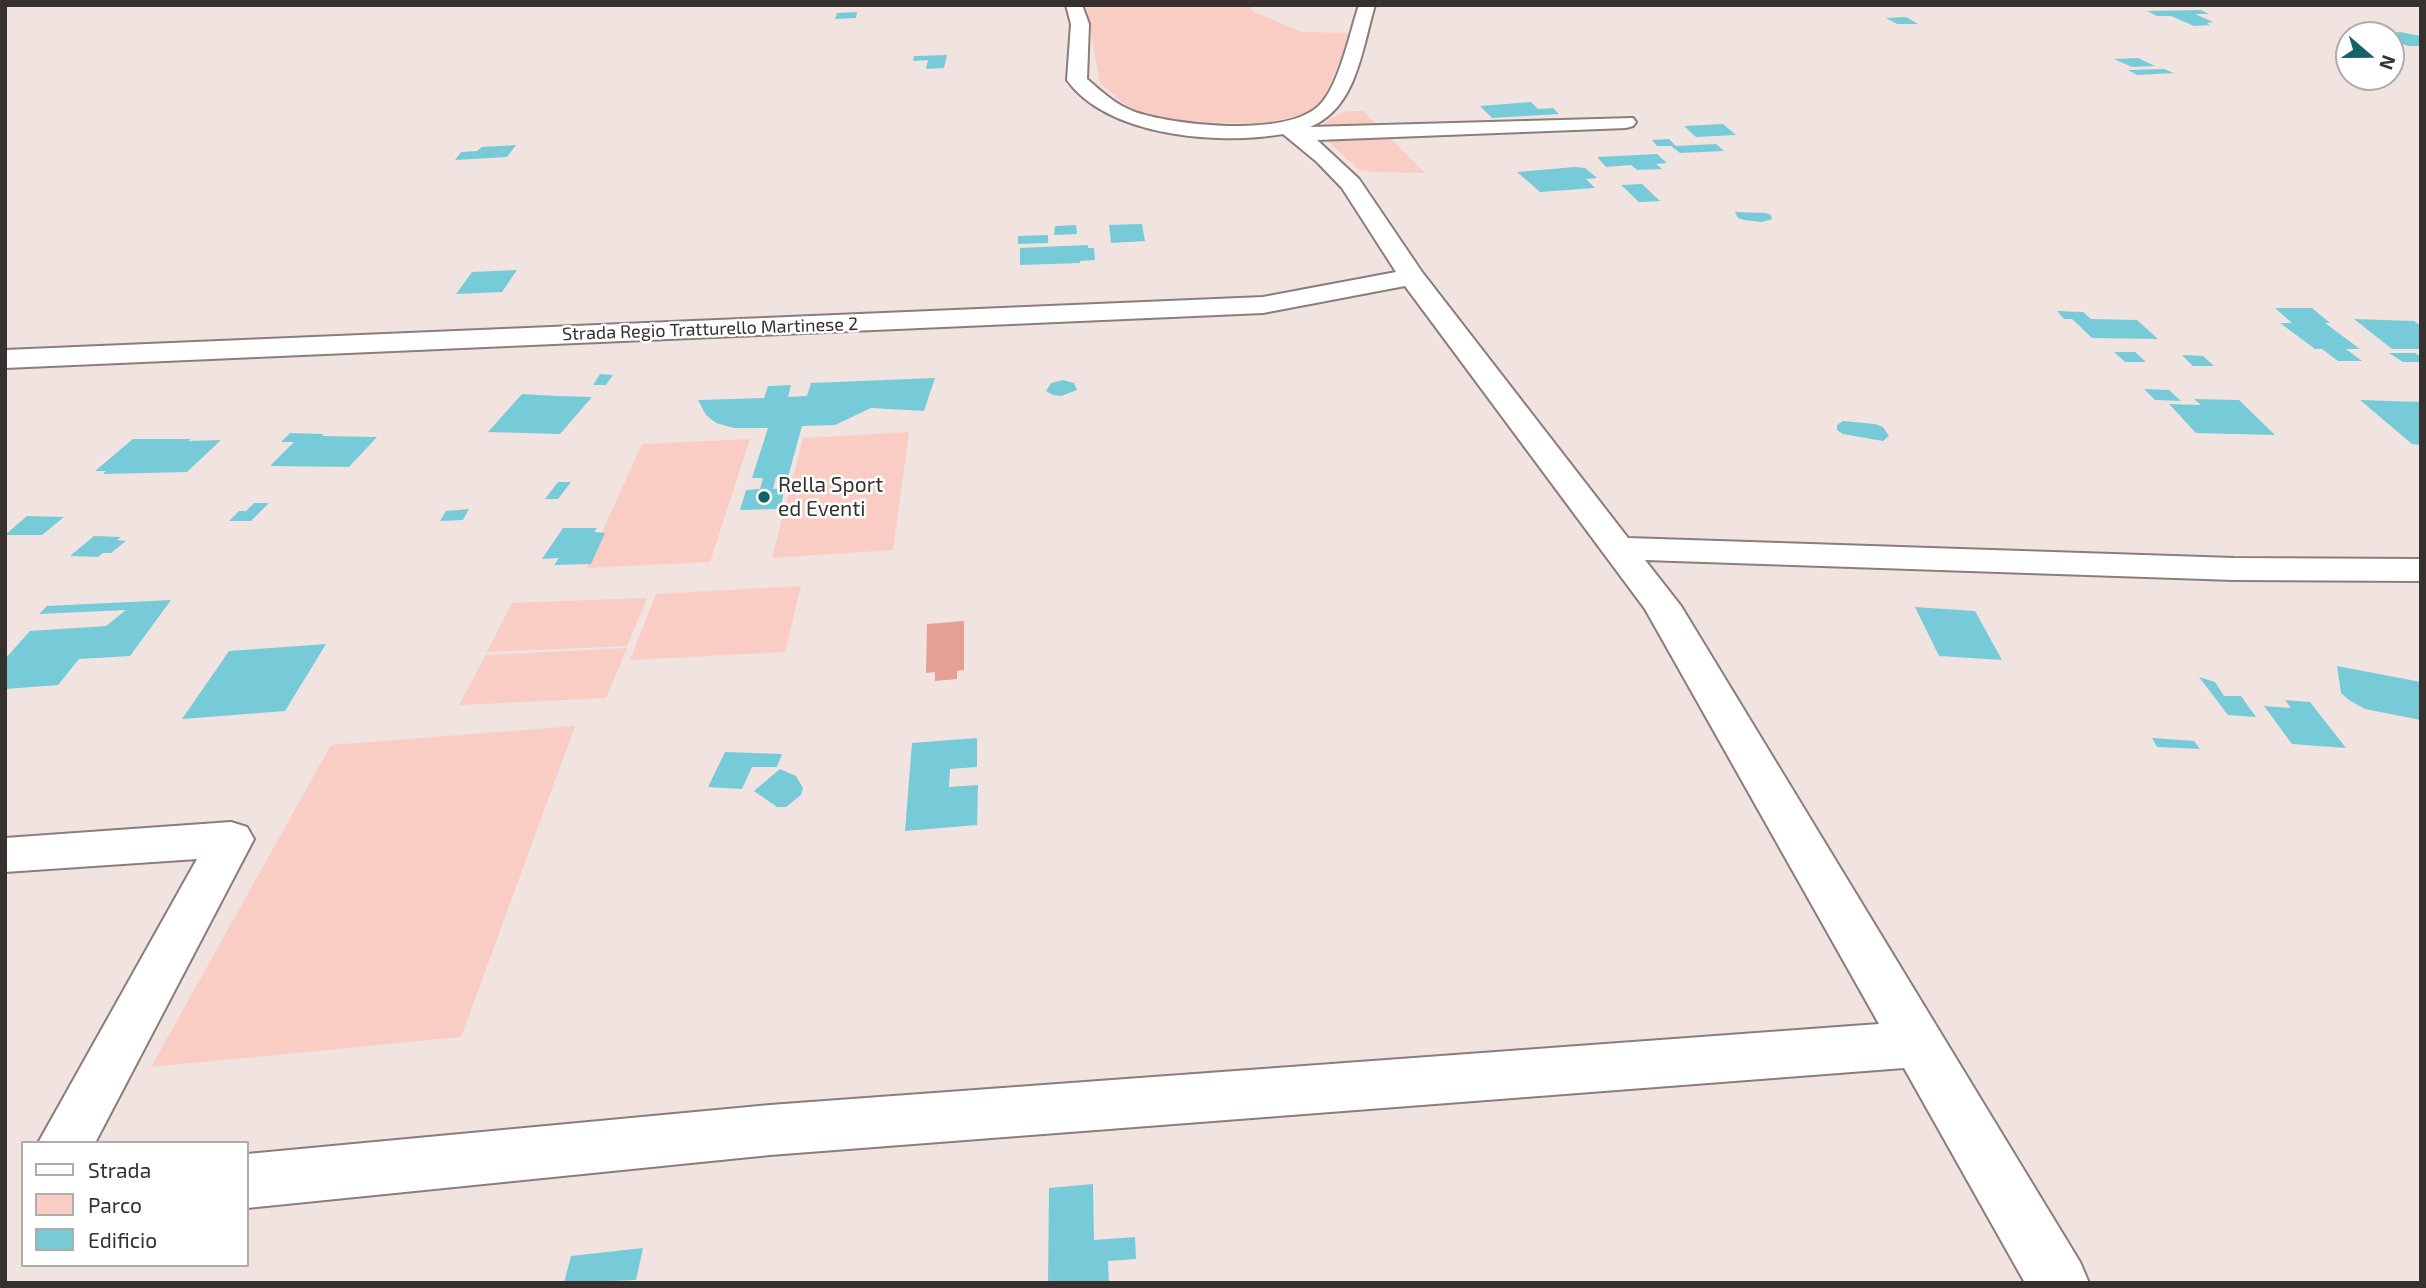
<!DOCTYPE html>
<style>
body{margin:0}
#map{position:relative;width:2426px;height:1288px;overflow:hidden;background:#f1e3e0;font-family:"Exo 2",sans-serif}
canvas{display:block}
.frame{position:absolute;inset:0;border:7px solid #36302f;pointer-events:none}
.legend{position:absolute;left:21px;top:1141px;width:228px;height:126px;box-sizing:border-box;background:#fff;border:2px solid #afacac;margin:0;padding:9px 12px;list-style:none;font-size:21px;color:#36302f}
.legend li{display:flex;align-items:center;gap:14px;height:35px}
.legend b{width:35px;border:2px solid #afacac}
.north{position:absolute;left:2335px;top:21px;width:70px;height:70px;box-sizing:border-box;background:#fff;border:2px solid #afacac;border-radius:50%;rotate:110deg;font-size:19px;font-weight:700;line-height:28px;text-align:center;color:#36302f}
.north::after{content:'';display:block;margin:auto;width:24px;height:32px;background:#14616c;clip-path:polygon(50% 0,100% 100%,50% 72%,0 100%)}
</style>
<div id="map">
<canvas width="2426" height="1288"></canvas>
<div class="frame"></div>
<ul class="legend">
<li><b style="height:9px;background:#fff"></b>Strada</li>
<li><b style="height:19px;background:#f9ccc4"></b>Parco</li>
<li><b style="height:19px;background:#77cbd9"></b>Edificio</li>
</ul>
<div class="north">N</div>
</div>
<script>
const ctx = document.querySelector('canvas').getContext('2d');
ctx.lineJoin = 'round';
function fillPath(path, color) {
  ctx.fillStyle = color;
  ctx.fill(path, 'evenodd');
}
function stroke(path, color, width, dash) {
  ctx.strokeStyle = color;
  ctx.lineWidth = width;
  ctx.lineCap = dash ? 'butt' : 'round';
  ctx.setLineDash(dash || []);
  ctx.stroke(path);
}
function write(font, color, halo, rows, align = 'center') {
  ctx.font = font + ' "Exo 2",sans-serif';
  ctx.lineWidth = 5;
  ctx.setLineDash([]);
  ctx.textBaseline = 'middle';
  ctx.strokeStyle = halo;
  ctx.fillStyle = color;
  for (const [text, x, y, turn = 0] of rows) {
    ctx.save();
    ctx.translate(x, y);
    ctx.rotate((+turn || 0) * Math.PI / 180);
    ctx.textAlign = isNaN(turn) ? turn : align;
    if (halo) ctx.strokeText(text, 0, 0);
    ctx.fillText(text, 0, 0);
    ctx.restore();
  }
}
const green = new Path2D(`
 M1086 5H1248L1254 12 1302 32 1352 33 1318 110 1263 124 1183 121 1130 109 1100 83Z
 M1347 111H1363L1425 173 1373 172 1358 169 1319 133C1322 120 1336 116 1347 111Z
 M909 432 893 550 772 558 803 438Z
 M750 439 710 562 586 568 642 444Z
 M801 586 785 652 630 660 656 594Z
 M647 598 627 646 487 652 512 603Z
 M627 648 606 698 459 705 486 655Z
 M575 726 461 1037 151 1067 331 745Z`);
const water = new Path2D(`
 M964 621V670L957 671V679L935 681V672L926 673 927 624Z`);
const building = new Path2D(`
 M2201 10 2209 14H2195L2213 22 2207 23 2210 25 2194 26 2171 16H2157L2147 11Z
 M857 12 856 18 835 19 837 13Z
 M1906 17 1918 24H1897L1886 18Z
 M2400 32 2421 36V46H2408L2391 40V33Z
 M947 55 944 68 926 69 928 60 913 61 914 56Z
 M2138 58 2155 66 2132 67 2114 59Z
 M2164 69 2174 73 2137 75 2128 70Z
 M1531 102 1538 109 1553 108 1559 114 1492 118 1480 106Z
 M1723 124 1736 135 1696 137 1684 126Z
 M1669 139 1676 146 1716 144 1724 151 1680 153 1671 146H1657L1652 140Z
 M516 145 507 157 455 160 461 152 477 151 482 147Z
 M1657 154 1667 163 1656 164 1662 169 1637 170 1631 165 1606 167 1597 157Z
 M1575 167 1585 168 1597 178 1586 179 1595 188 1540 192 1517 172Z
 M1642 184 1660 201 1639 202 1621 185Z
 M1735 212 1766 213 1771 215 1772 219 1762 222 1744 220 1738 218Z
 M1142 224 1145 241 1111 243 1109 225Z
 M1076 225 1077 234 1054 235 1055 226Z
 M1048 235V243L1018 244V236Z
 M1088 245V248H1094L1095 260 1080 261V263L1020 265V248Z
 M517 270 502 292 456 294 472 272Z
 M2275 308H2312L2330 323H2325L2360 349H2346L2362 361H2338L2322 349H2315L2280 323H2292Z
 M2057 311 2083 312 2091 319 2137 320 2158 339 2092 338 2072 319H2064Z
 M2354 319 2414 321 2421 326V349H2392Z
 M2114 352H2135L2146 362H2125Z
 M2389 353H2415L2421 357V362H2403Z
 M2182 355 2203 356 2214 366H2193Z
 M600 374 613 375 606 385H593Z
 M935 378 924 411 871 408 835 425 802 426 788 477H776L773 489 785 488 780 509 740 510 746 490 760 489 763 478H752L768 428H734L716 423 706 415 698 400 764 398 768 386 791 385 788 397 807 396 811 383Z
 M1063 380 1074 383 1077 390 1061 396 1053 395 1046 391 1051 383Z
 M2144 389 2169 390 2181 401 2155 400Z
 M522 394 558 396 592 397 560 434 488 432Z
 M2194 399 2239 400 2275 435 2196 433 2169 404 2201 405Z
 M2360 400 2421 402V445L2412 444Z
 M1843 421 1875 424 1883 427 1889 436 1883 441 1843 434 1837 430V425Z
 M290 433 324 434 322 436 377 437 349 467 270 466 294 442H281Z
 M133 439H191L188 441 221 440 187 472 103 474 106 471H95Z
 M558 482H571L558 499H545Z
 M254 503H269L251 521H229L239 511H246Z
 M469 509 463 520 440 521 446 511Z
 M27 516 64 517 42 535H5Z
 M563 528H597L594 532 605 533 591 564 554 565 559 558 542 559Z
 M94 536 121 537 117 540 126 541 111 553H103L98 557 70 556Z
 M171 600 130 656 79 659 58 685 5 689V659L30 631 106 626 126 610 39 614 47 606Z
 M1915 607 1975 611 2002 660 1939 656Z
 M326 644 285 711 182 719 229 651Z
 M2337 666 2421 682V720L2365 709 2349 700 2341 693Z
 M2199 677 2215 682 2224 696H2241L2256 717 2228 715Z
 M2285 700 2310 702 2346 748 2292 744 2264 706 2291 708Z
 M977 738V767L950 769 949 787 978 785 977 825 905 831 912 743Z
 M2152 738 2194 741 2200 749 2157 747Z
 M725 752 782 754 777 767H752L742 789 708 787Z
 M780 769 796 776 803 788 801 795 786 807H777L754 791Z
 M1093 1184 1094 1240 1135 1237 1136 1259 1108 1261 1109 1283H1048L1049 1188Z
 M643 1248 636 1280 564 1283 571 1256Z`);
const minor = new Path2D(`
 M1066 5H1082L1089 24 1087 79C1102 92 1116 105 1135 112 1177 126 1278 136 1315 109 1338 93 1350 31 1359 5H1375C1362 48 1357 108 1310 127L1633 118 1636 122 1633 126 1626 128 1317 140 1359 179 1422 272 1628 538 2234 558 2421 559V581L2234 580 1645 560 1681 606 2080 1262 2089 1283H2025L1904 1068 770 1155 247 1208V1154L770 1105 1879 1024 1645 609 1405 286 1263 313 5 368V350L1263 297 1396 272 1342 188 1317 162 1283 134C1220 145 1108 137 1067 80L1071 24Z
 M231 822 247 827 254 839 95 1143H38L197 859 5 872V838Z`);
const markers = [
 [764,497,7,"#14616c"]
];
const farStreetnames = [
 ["Strada Regio Tratturello Martinese 2",710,329,-2]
];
const poiNames = [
 ["Rella Sport",778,485],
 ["ed Eventi",778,509]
];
fillPath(green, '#f9ccc4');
fillPath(water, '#e4a095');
fillPath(building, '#77cbd9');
stroke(minor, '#8a7d7a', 4);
fillPath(minor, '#fff');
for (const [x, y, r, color] of markers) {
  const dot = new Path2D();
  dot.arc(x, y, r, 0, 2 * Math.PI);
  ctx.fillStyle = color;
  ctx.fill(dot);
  stroke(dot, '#fff', 2.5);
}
write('18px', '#36302f', '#fff', farStreetnames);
write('21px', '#36302f', '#fff', poiNames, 'left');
</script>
